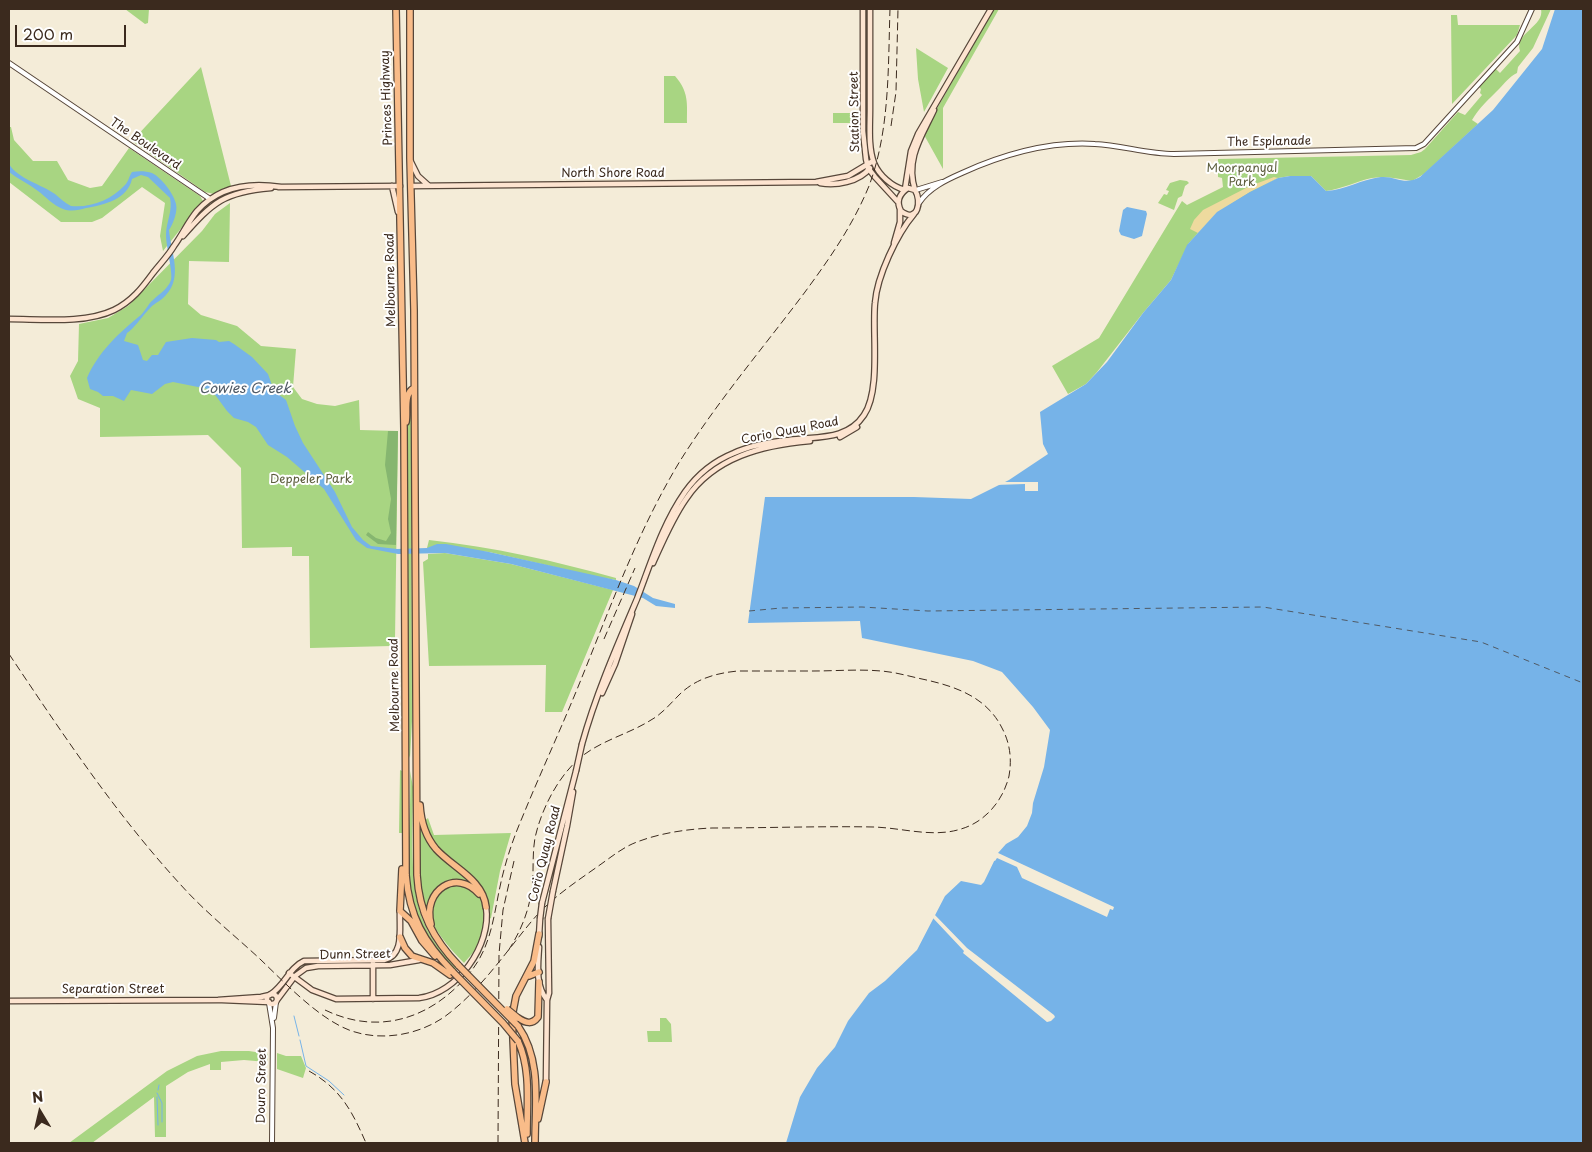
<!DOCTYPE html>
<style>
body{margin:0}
#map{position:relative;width:1592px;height:1152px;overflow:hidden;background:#f4ecd8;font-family:"Playpen Sans",sans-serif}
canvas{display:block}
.frame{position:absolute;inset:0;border:10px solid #3b2a1e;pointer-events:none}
.north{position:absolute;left:15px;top:1087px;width:50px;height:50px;-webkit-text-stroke:4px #fff;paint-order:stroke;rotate:351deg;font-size:14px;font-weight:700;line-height:20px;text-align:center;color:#3b2a1e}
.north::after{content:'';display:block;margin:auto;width:18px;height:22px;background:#3b2a1e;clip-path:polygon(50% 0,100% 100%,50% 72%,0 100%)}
.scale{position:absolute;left:15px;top:25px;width:111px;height:22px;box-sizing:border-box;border:2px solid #3b2a1e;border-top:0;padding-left:6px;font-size:15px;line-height:18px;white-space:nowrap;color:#3b2a1e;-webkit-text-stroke:4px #fff;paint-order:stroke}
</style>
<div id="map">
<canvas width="1592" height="1152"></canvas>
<div class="frame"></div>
<div class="north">N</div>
<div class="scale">200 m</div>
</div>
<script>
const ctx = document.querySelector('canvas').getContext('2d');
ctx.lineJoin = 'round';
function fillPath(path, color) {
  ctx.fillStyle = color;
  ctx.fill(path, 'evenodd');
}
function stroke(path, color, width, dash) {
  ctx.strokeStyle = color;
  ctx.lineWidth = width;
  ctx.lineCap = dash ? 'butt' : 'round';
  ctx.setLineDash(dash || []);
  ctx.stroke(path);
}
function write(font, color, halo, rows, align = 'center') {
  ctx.font = font + ' "Playpen Sans",sans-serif';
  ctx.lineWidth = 4;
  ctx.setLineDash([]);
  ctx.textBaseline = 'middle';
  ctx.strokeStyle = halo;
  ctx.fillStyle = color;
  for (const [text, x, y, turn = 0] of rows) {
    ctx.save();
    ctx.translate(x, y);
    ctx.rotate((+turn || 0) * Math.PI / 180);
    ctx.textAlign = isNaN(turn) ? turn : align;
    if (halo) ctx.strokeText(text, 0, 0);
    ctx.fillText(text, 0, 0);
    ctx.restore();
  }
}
const green = new Path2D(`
 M125 9H149L148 23 145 24Z
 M994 9H999L943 108V169L923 133Z
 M1541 9H1551L1533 48 1518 67 1517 73C1509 77 1505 83 1499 89 1489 99 1479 108 1472 120L1478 124 1424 174 1412 181C1399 179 1386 176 1372 178 1357 181 1342 189 1326 191L1311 176H1290L1278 178 1217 212 1189 243 1171 280 1143 313 1097 372 1086 384 1068 394 1052 366 1099 338 1182 201 1187 205 1223 187 1222 178 1218 177V159L1411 155 1421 152 1425 149 1458 112 1465 115 1482 95 1480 93 1481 89 1478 86 1495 68 1500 73 1520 51C1514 33 1545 26 1541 9Z
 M1451 15H1457L1458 25H1520L1517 35 1452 104Z
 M916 48 948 68 924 112 918 79Z
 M201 67 231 186 214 194 205 192 132 141Z
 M664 76H675C689 92 687 103 687 123H664Z
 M833 113H859V123H833Z
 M9 127H11L14 140 33 161H57L68 180 90 188 102 186 129 148 200 196 203 201 163 251 160 236 165 203 142 187 102 218 92 222H61L9 182Z
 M1180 180 1187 181 1189 183 1185 186 1182 196 1178 198 1174 210 1158 203 1164 194 1167 195 1169 191 1166 190 1170 183Z
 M230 203 229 262 189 261 188 304 201 315 237 326 261 346 296 349 293 387 302 399 317 404 335 406 359 400 360 430 398 431 395 639 391 646 310 648 309 556H292V547L242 548 241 468 208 435 100 437V408L78 399 70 376 78 361 79 324 108 318 128 306 202 231 215 214Z
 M411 393 412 721 410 758 408 752 407 448 409 398Z
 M429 540C493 547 555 561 616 578V580L598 577 489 552 427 548Z
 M445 553 511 564 613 590 562 712H545L546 665 429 666 423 562 428 559V554Z
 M400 770 402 771V833H399Z
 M410 771 413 787C413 826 408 890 425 925 432 941 444 955 456 968L455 970C392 917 413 842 410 771Z
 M428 818 434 835 511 833 500 871 491 918 485 922 478 947 464 963C448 947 432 928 425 906 416 880 420 850 420 824Z
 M660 1018H666L671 1024 672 1042H648L647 1031H660Z
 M221 1051H249L268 1054 267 1062 244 1060 221 1062V1070H210V1064L188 1072 166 1086V1137H155L154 1097 92 1143H69L167 1071 197 1056Z
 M277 1053 286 1056H301L306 1068 303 1078 277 1069Z`);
const forest = new Path2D(`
 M388 431H398L396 545 378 544 366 535 368 532 376 538 386 541 391 533 388 519 391 499 385 465Z`);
const sand = new Path2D(`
 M1274 177 1278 178 1250 192 1217 213 1198 233 1190 229 1194 220 1203 210 1250 186Z`);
const water = new Path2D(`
 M1555 9H1583V1143H786L800 1097 817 1068 835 1047 848 1021 869 993 885 981 917 950 945 896 961 881 981 885 984 882 998 853 1006 844 1018 837 1027 826 1032 813 1033 803 1044 767 1050 730 1033 707 1002 672 973 661 862 638 860 621 748 623 765 497H914L971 499 1009 480 1048 454 1043 444 1040 412 1086 384 1107 362 1143 313 1171 280 1187 245 1217 212 1250 192 1278 178 1290 176H1311L1326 191C1345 190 1362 179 1381 177 1397 176 1404 186 1420 177L1493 110 1542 49Z
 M9 164C18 179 41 184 55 194 60 198 65 203 71 206 91 208 111 200 125 185 129 181 129 176 132 172 138 171 146 171 152 173 161 177 174 194 176 204 178 211 173 224 169 230 171 252 183 277 166 295 162 300 155 303 151 307 144 314 133 330 127 333L124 341 138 345 143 360 147 361 152 355H158L166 342 192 338 216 340 219 342 229 341 234 344 252 357 268 374 274 391 286 400 295 426 303 443 335 492 352 527 363 540 371 546 397 549 427 548 437 544H446L489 552 616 580 634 586 653 598 675 604V608L656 606 643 598 511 564 445 553 398 554 367 548 356 540 324 489 287 457 268 445 256 427 248 422 234 418 227 411 216 396 208 389 173 382 165 384 152 394 131 390 124 401 113 396H103L98 392 90 389 87 378C98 352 121 331 141 315 146 310 148 304 153 300 159 294 168 289 171 280 173 273 166 246 166 235 166 222 173 211 170 198L148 177 141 175 132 179C128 199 104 205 86 208 79 210 71 212 63 209 54 206 46 197 38 191 29 184 18 179 9 172Z
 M1127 207 1146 211 1147 214 1142 236 1134 239 1121 235 1119 231 1123 210Z`);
const pier = new Path2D(`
 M999 482H1038V491H1025V484L994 485Z
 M996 852 1114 907 1113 910 1110 909 1107 917 1022 878 1017 867 997 858 995 861 993 860Z
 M934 914 967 948 1054 1015 1055 1017 1051 1021 1047 1022 963 953 964 951 932 917Z`);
const stream = new Path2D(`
 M294 1016 299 1036
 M300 1040 306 1066 329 1081 344 1095
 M158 1090 159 1085
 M157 1093 162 1103V1122
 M157 1097 158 1125`);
const ferry = new Path2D(`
 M749 611 781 608 862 607 928 611 1263 607 1481 642 1583 683`);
const tertiary = new Path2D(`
 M9 63 210 199
 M916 190 942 182
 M919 203C929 188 946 180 962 173 1004 154 1048 141 1095 144 1121 145 1147 154 1174 154L1416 148 1424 144 1517 42 1532 9
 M269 1003 273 1028 272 1143
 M274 1018 276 1002`);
const secondary = new Path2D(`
 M863 9V131L866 159 868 168 875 177 898 202
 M870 9C870 42 870 76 870 109 870 126 868 147 874 163 879 175 892 187 905 190
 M411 162 418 176 428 185
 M820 183C836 186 859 182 870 168
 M392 186 398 212
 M411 186 816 182 848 176 873 161
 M278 187 400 186
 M908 188 915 190C922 201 918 224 901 211 896 202 899 194 908 188Z
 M905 189 911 151 918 134 991 9
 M915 190C905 159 922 136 934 110
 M183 236C213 202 224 192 271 188
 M894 243 900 222V209
 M9 319C41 319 85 324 114 310 132 301 142 288 153 273 160 264 168 256 174 246 182 235 188 222 197 211 219 186 249 182 281 187
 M840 437 857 427
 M653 563C663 541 672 519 686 499 714 457 763 445 810 441
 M602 693 615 664 632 614
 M582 744C596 694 617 646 637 599 651 563 662 525 685 492 697 475 714 461 734 453 751 445 771 442 789 440 816 436 847 441 864 415 881 390 872 332 875 303 877 276 897 234 914 214
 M553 891 567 826 573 792
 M542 903 576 771
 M539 936 540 919
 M539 947C538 965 535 985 547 1000
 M289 973 312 990 336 999 419 998C457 994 492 945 486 907
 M271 994C285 985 289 968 304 961L384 960C405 956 399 927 400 911
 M267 999a5 5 0 1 1 10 0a5 5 0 1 1-10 0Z
 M373 999V963
 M222 1000 269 1002
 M277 1000 295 976 306 968 318 966 390 965 419 960
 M9 1001 218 1000 261 997 270 995
 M546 1082 547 1000 549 993 548 919`);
const trunk = new Path2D(`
 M396 9 404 429 406 875C409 916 424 942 453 972
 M410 9V158L414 310 417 875C419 912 433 939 459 966
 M406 422C408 411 403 394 414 388
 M420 805C421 822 425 836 436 849 453 868 483 879 486 907
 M402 869 400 911 411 921 422 941 435 956
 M431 924C422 890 457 868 479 894
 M400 937 405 948 412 956 433 963 450 975
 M529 976 539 972
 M518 1018C526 1023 532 1025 538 1017L539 982
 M518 1026C542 1060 535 1104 535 1143
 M518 1041C531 1069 527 1103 527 1134
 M538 1119 546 1082
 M525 1143 515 1084 512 1017 516 996 534 961 539 934`);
const rail = new Path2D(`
 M891 126 896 92 898 9
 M604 639 635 568
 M9 654C62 733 115 813 180 884 204 911 233 934 260 959 284 982 318 1018 349 1030 383 1043 425 1034 452 1011 483 986 506 952 531 922 550 899 573 884 597 867 610 858 623 847 637 842 660 833 688 829 712 828 766 828 820 826 874 827 903 828 933 838 961 829 985 822 1003 801 1009 776 1012 759 1010 743 1002 728 986 696 954 686 922 679 908 676 895 672 881 671 859 669 835 671 813 671 788 671 763 671 738 671 716 673 695 679 679 695 670 704 662 714 651 720 629 734 602 740 581 757 558 776 541 810 535 838 532 855 534 871 532 888 529 911 521 931 508 951
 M325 1010C381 1037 435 1017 472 970 492 944 494 913 501 882 506 860 513 839 522 818 540 774 560 731 578 687 609 611 637 532 680 461 717 402 763 348 805 292 830 258 853 225 869 186 890 130 888 68 890 9
 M309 1071C341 1089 352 1111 366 1143
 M498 1143 499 954 503 910 514 861`);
const secondaryBridge = new Path2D(`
 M576 771 582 744
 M540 919 542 903
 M548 919 553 891`);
const trunkBridge = new Path2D(`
 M459 966 518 1026
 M453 972 503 1023 518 1041
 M507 1009 518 1018`);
const streetNames = [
 ["Princes Highway",387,98,-92],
 ["Station Street",855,112,-91],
 ["The Esplanade",1269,142,-1],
 ["The Boulevard",145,144,34],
 ["North Shore Road",613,174],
 ["Melbourne Road",391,280,-91],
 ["Corio Quay Road",790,431,-11],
 ["Melbourne Road",395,685,-91],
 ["Corio Quay Road",545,854,-76],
 ["Dunn Street",355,955,-1],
 ["Separation Street",113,990],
 ["Douro Street",262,1086,-89]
];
const parkNames = [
 ["Moorpanyal",1242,169],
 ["Park",1242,183],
 ["Deppeler Park",311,480]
];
const waterNames = [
 ["Cowies Creek",245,389]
];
fillPath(green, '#a8d582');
fillPath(forest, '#86b670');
fillPath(sand, '#eeda9e');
fillPath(water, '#76b3e8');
fillPath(pier, '#f4ecd8');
stroke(stream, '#76b3e8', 1);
stroke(ferry, '#505a65', 1, [6, 5]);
stroke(tertiary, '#57473a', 6);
stroke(secondary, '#57473a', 7);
stroke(trunk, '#57473a', 8);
stroke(tertiary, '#fff', 4);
stroke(secondary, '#fde4d0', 4.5);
stroke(trunk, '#f9bc89', 5.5);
stroke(rail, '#3b2a1e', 1, [8, 4]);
stroke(secondaryBridge, '#57473a', 7, []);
stroke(trunkBridge, '#57473a', 8, []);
stroke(secondaryBridge, '#fde4d0', 4.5);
stroke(trunkBridge, '#f9bc89', 5.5);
write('12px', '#3b2a1e', '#fff', streetNames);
write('12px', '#5c5d3c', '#fff', parkNames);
write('italic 14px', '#505a65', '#fff', waterNames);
</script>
